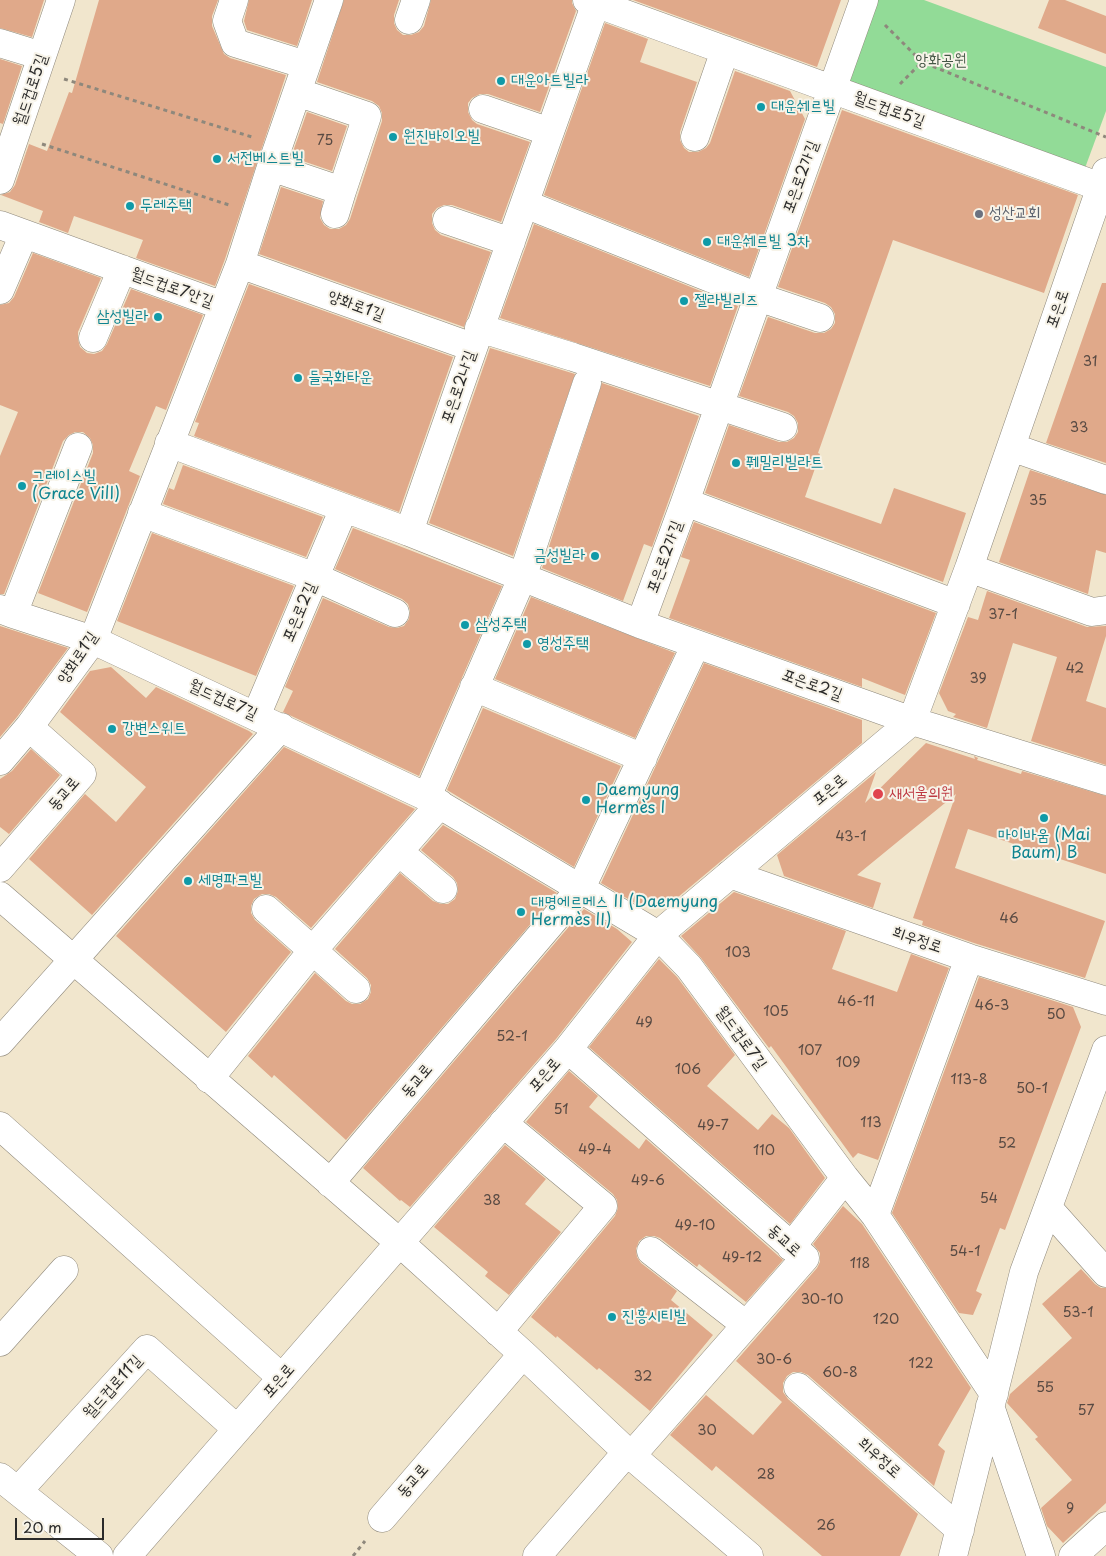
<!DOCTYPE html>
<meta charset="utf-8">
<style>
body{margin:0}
#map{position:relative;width:1106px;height:1556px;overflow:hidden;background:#f1e6cd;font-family:"Playpen Sans",sans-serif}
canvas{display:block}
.scale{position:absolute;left:15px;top:1518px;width:89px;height:22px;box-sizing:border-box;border:2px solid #2b2b2b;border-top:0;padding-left:6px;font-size:15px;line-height:18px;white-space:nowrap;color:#2b2b2b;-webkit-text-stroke:4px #f7f3e8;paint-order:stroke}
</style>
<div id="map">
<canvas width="1106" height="1556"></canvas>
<div class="scale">20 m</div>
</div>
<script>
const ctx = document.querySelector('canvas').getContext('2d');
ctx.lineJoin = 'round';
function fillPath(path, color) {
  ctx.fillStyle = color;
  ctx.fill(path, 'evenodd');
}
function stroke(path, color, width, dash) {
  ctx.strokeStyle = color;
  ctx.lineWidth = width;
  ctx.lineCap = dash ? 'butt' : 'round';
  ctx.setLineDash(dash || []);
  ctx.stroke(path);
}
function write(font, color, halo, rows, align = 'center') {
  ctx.font = font + ' "Playpen Sans","Poor Story",sans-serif';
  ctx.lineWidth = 4;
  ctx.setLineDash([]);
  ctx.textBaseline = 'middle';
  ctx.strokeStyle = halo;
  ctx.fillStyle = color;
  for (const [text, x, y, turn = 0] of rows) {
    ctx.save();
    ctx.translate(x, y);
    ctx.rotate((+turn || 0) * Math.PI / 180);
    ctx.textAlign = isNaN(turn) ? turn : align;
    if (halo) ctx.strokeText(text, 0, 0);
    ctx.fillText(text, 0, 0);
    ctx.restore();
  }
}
const green = new Path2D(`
 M876 0H924L1106 67V111L1085 168 847 80Z`);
const building = new Path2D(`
 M0 0H44L32 37 0 28Z
 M99 0H218L212 16V26L224 54 230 58 286 75 225 259 215 286 136 258 143 240 74 216 68 233 39 222 43 211 1 195 10 192 15 185 29 144 47 151 69 92 72 93Z
 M249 0H312L297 46 247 30 244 21Z
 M344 0H399L394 15V23L397 30 403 35H411L419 32 424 26 431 0H572V3L576 11 540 112 488 94H480L472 98 468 103V112L472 120 477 124 530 142 501 222 452 205H444L437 208 432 214V223L435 230 441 235 491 252 464 327 259 254 281 187 323 201 320 218 324 225 330 229H339L346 225 350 219 382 121V113L379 106 372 101 317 82Z
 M633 0H841L817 67Z
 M1049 0H1065L1106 16V54L1038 28Z
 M605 23 648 39 640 62 697 82 680 132V140L684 148 689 152H698L706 148 710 143 735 71 790 91 805 119 749 277 544 195Z
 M0 59 22 66 3 124 0 123Z
 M842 110 1078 195 1044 293 893 240 818 453 820 454 805 497 881 524 894 488 966 513 943 582 705 493 729 425 779 442H787L794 438 798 432V423L794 416 788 412 739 396 768 317 815 333H824L831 329 835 323V314L831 307 825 303 778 287Z
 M307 112 347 126 332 171 291 157Z
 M534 224 738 306 710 386 500 318Z
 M33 253 101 278 78 332V339L80 347 87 353 94 354 102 351 107 344 131 289 203 315 166 410 156 406 129 471 140 476 87 612 38 593 93 453V445L90 438 83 432H75L69 435 63 441 4 594H0V456L18 412 0 405V305L9 303 14 297Z
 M1102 283H1106V463L1046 443Z
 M249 284 453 357 399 512 194 436 199 423 195 422Z
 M490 348 575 374 513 556 429 523Z
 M602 383 699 416 652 547 644 544 623 601 542 568Z
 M183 465 323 517 306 557 163 504 169 488 174 490Z
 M1030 470 1106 495V553L1096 550 1088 594 999 562Z
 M694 522 936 613 905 695 862 678V687L669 618 690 560 681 557Z
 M353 528 502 586 419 776 283 712 293 691 285 687 323 598 389 627 397 628 404 626 409 619 410 611 408 604 402 599 335 569Z
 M152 533 294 586 256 676 117 621Z
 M987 591 1087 627 1106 626V636L1086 701 1106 708V765L1031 741 1057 657 1013 643 987 728 953 717 956 714 948 711 939 693 968 617 978 620Z
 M531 597 675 653 635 738 495 679Z
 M0 626 68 648 17 717 0 737Z
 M704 663 862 720V743L677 898 640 906 601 883Z
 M111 667 146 698 156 687 249 731 253 734 92 915 29 859 85 794 116 822 146 787 60 712 90 671Z
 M483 708 621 766 574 867 447 790Z
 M926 743 975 759 974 756 978 758 977 760 1021 774 1022 771 1106 796V874L968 829 955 868 1105 921 1085 978 974 943 922 925 923 921 913 918 956 794 857 875 881 883 873 908 784 876 777 855 876 772 865 803Z
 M284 747 415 809 311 928 276 897 269 894H262L254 899 251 906V913L255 920 291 952 226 1032 116 936Z
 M31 749 60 775 9 834 0 827V779L12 771Z
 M443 825 557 893 346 1140 274 1075 272 1078 248 1056 315 973 346 1001 352 1004H360L368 999 371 992V985L367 978 335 949 400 873 433 901 441 904H448L455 899 458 891 457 883 453 877 421 850Z
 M734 892 846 931 832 969 897 992 911 954 949 968 878 1160 858 1153 853 1158 771 1046 769 1048 701 958 681 936Z
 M584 909 617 929 632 942 556 1039 410 1207 401 1200 400 1201 363 1168Z
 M659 959 677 977 735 1055 707 1086 758 1130 772 1114 789 1128 825 1178 790 1224 589 1047Z
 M979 977 1073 1007 1081 1027 1005 1230 1000 1228 976 1291 982 1294 973 1315 959 1313 892 1213Z
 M569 1071 598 1096 589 1107 639 1149 646 1139 783 1260 746 1302 699 1264 697 1267 660 1238 654 1236H646L639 1241 636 1249 637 1257 641 1263 677 1291 671 1300 713 1335 650 1411 599 1368 597 1370 557 1336 556 1338 531 1317 615 1216 618 1208 617 1200 613 1194 526 1122Z
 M505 1145 546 1179 525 1204 561 1232 509 1295 485 1276 488 1272 434 1227Z
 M843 1206 862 1224 971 1388 938 1445 945 1451 934 1486 808 1375 801 1372H793L787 1376 783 1383V1392L788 1399 918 1514 900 1556H822L716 1466 712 1471 670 1435 706 1395 753 1435 782 1402 736 1361 817 1268 820 1262V1253L813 1244Z
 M1081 1269 1095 1284 1101 1288H1106V1503L1063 1543 1047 1526 1041 1508 1072 1480 1035 1439 1038 1437 1007 1403 1010 1394 1072 1338 1042 1304Z`);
const path = new Path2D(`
 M885 25 922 62 1106 137
 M64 79 252 137
 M900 84 922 62
 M42 144 229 205
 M353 1556 365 1541`);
const minor = new Path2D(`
 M234 0 227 21 235 43 306 65
 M587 0 1106 189
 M409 20 416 0
 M0 43 42 56
 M483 109 550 132
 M695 137 725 50
 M271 167 342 191 367 116 297 92
 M0 180 61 0
 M525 204 758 297 820 318
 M335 214 342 191
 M447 220 511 242
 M0 225 223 306
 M240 264 472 347
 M0 290 24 234
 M479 328 573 357 783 427
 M93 338 122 269
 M169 443 409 532 640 624 912 721 1106 781
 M1011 447 1106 480
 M685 502 956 604
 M142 513 315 577 395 613
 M409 532C470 354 534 177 597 0
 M969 568 1092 612 1106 610
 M0 609 13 614 93 640 427 797 658 935 689 967 845 1178 875 1215 994 1394
 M13 614 78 447
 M640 624 685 502 864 0
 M474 687 643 758
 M256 716 344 508
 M0 761 29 727 93 640 240 264 271 167 329 0
 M427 797 522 578 587 383
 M399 852 443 889
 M0 868 82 774 29 727
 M730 874 969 958 1106 1001
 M0 896 400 1243 523 1354 627 1452 749 1556
 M266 909 356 989
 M0 1042 281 727
 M568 1049 805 1258 631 1456
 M209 1079 313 950 440 804
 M0 1126 282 1378
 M330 1183 581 888 696 644
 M1048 1208 1106 1273
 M875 1215 969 958
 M791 1247 845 1178
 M651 1251 746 1325
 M498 1332 603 1206 503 1123
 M0 1342 64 1270
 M798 1387 960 1530
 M990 1406 1041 1556
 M0 1477 99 1556
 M18 1491 147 1349 237 1429
 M382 1518 523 1354
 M127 1556 568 1049 658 935 912 721 969 568 1106 172
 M537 1556 627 1452
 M953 1556 1024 1272 1106 1050
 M1073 1556 1106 1526`);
const markers = [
 [501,81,5,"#0f9aa8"],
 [761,107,5,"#0f9aa8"],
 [393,137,5,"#0f9aa8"],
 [217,159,5,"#0f9aa8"],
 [130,206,5,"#0f9aa8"],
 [979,214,5,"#6b7280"],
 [707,242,5,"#0f9aa8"],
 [684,301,5,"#0f9aa8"],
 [158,317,5,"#0f9aa8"],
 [298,378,5,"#0f9aa8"],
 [736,463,5,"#0f9aa8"],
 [22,486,5,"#0f9aa8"],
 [595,556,5,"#0f9aa8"],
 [465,625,5,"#0f9aa8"],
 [527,644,5,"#0f9aa8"],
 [112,729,5,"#0f9aa8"],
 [878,794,6,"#e0444e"],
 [586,800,5,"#0f9aa8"],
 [1044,818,5,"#0f9aa8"],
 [188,881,5,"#0f9aa8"],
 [521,912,5,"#0f9aa8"],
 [612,1317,5,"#0f9aa8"]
];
const numberNames = [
 ["75",325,141],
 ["31",1090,362],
 ["33",1079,428],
 ["35",1038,501],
 ["37-1",1003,615],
 ["42",1075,669],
 ["39",978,679],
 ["43-1",851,837],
 ["46",1009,919],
 ["103",738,953],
 ["46-11",856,1002],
 ["46-3",992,1006],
 ["105",776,1012],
 ["50",1056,1015],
 ["49",644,1023],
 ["52-1",512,1037],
 ["107",810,1051],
 ["109",848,1063],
 ["106",688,1070],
 ["113-8",969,1080],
 ["50-1",1032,1089],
 ["51",561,1110],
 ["113",871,1123],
 ["49-7",713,1126],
 ["52",1007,1144],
 ["49-4",595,1150],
 ["110",764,1151],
 ["49-6",648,1181],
 ["54",989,1199],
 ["38",492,1201],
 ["49-10",695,1226],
 ["54-1",965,1252],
 ["49-12",742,1258],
 ["118",860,1264],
 ["30-10",822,1300],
 ["53-1",1078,1313],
 ["120",886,1320],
 ["30-6",774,1360],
 ["122",921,1364],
 ["60-8",840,1373],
 ["32",643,1377],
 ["55",1045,1388],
 ["57",1086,1411],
 ["30",707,1431],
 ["28",766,1475],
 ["9",1070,1509],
 ["26",826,1526]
];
const parkNames = [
 ["앙화공원",941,61]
];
const cultureNames = [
 ["대운아트빌라",511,81],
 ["대운쉐르빌",771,107],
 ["원진바이오빌",403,137],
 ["서전베스트빌",227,159],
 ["두레주택",140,206],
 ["대운쉐르빌 3차",717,242],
 ["젤라빌리즈",694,301],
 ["삼성빌라",148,317,"right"],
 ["들국화타운",308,378],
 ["풰밀리빌라트",746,463],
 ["그레이스빌",32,477],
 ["(Grace Vill)",32,495],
 ["금성빌라",585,556,"right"],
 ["삼성주택",475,625],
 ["영성주택",537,644],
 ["강변스위트",122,729],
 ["Daemyung",596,791],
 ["Hermès I",596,809],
 ["마이바움 (Mai",1044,836,"center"],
 ["Baum) B",1044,854,"center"],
 ["세명파크빌",198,881],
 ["대명에르메스 II (Daemyung",531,903],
 ["Hermès II)",531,921],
 ["진흥시티빌",622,1317]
];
const streetNames = [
 ["월드컵로5길",31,90,-71],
 ["월드컵로5길",889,110,20],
 ["포은로2가길",801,177,-70],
 ["월드컵로7안길",172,288,20],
 ["양화로1길",356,306,20],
 ["포은로",1058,309,-71],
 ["포은로2나길",459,387,-71],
 ["포은로2가길",665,557,-70],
 ["포은로2길",300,612,-67],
 ["양화로1길",78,658,-56],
 ["포은로2길",812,685,20],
 ["월드컵로7길",223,700,25],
 ["포은로",830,790,-40],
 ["동교로",64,794,-49],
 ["희우정로",917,940,19],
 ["월드컵로7길",741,1038,54],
 ["포은로",545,1075,-49],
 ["동교로",417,1081,-50],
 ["동교로",784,1241,42],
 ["포은로",279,1381,-49],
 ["월드컵로11길",113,1387,-48],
 ["희우정로",879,1458,42],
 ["동교로",413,1481,-49]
];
const worshipNames = [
 ["성산교회",989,214]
];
const healthNames = [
 ["새서울의원",889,794]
];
fillPath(green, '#92db97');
fillPath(building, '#e0a98a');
stroke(minor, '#8e887c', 29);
stroke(path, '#8e887c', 3, [4, 4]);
stroke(minor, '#fff', 28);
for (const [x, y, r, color] of markers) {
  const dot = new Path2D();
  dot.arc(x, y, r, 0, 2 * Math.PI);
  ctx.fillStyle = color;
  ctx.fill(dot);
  stroke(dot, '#f7f3e8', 2);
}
write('14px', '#584a43', null, numberNames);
write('16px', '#455746', '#f7f3e8', parkNames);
write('16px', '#0d838f', '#f7f3e8', cultureNames, 'left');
write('16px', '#2b2b2b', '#f7f3e8', streetNames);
write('16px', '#5b616d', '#f7f3e8', worshipNames, 'left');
write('16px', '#be3a42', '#f7f3e8', healthNames, 'left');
</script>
